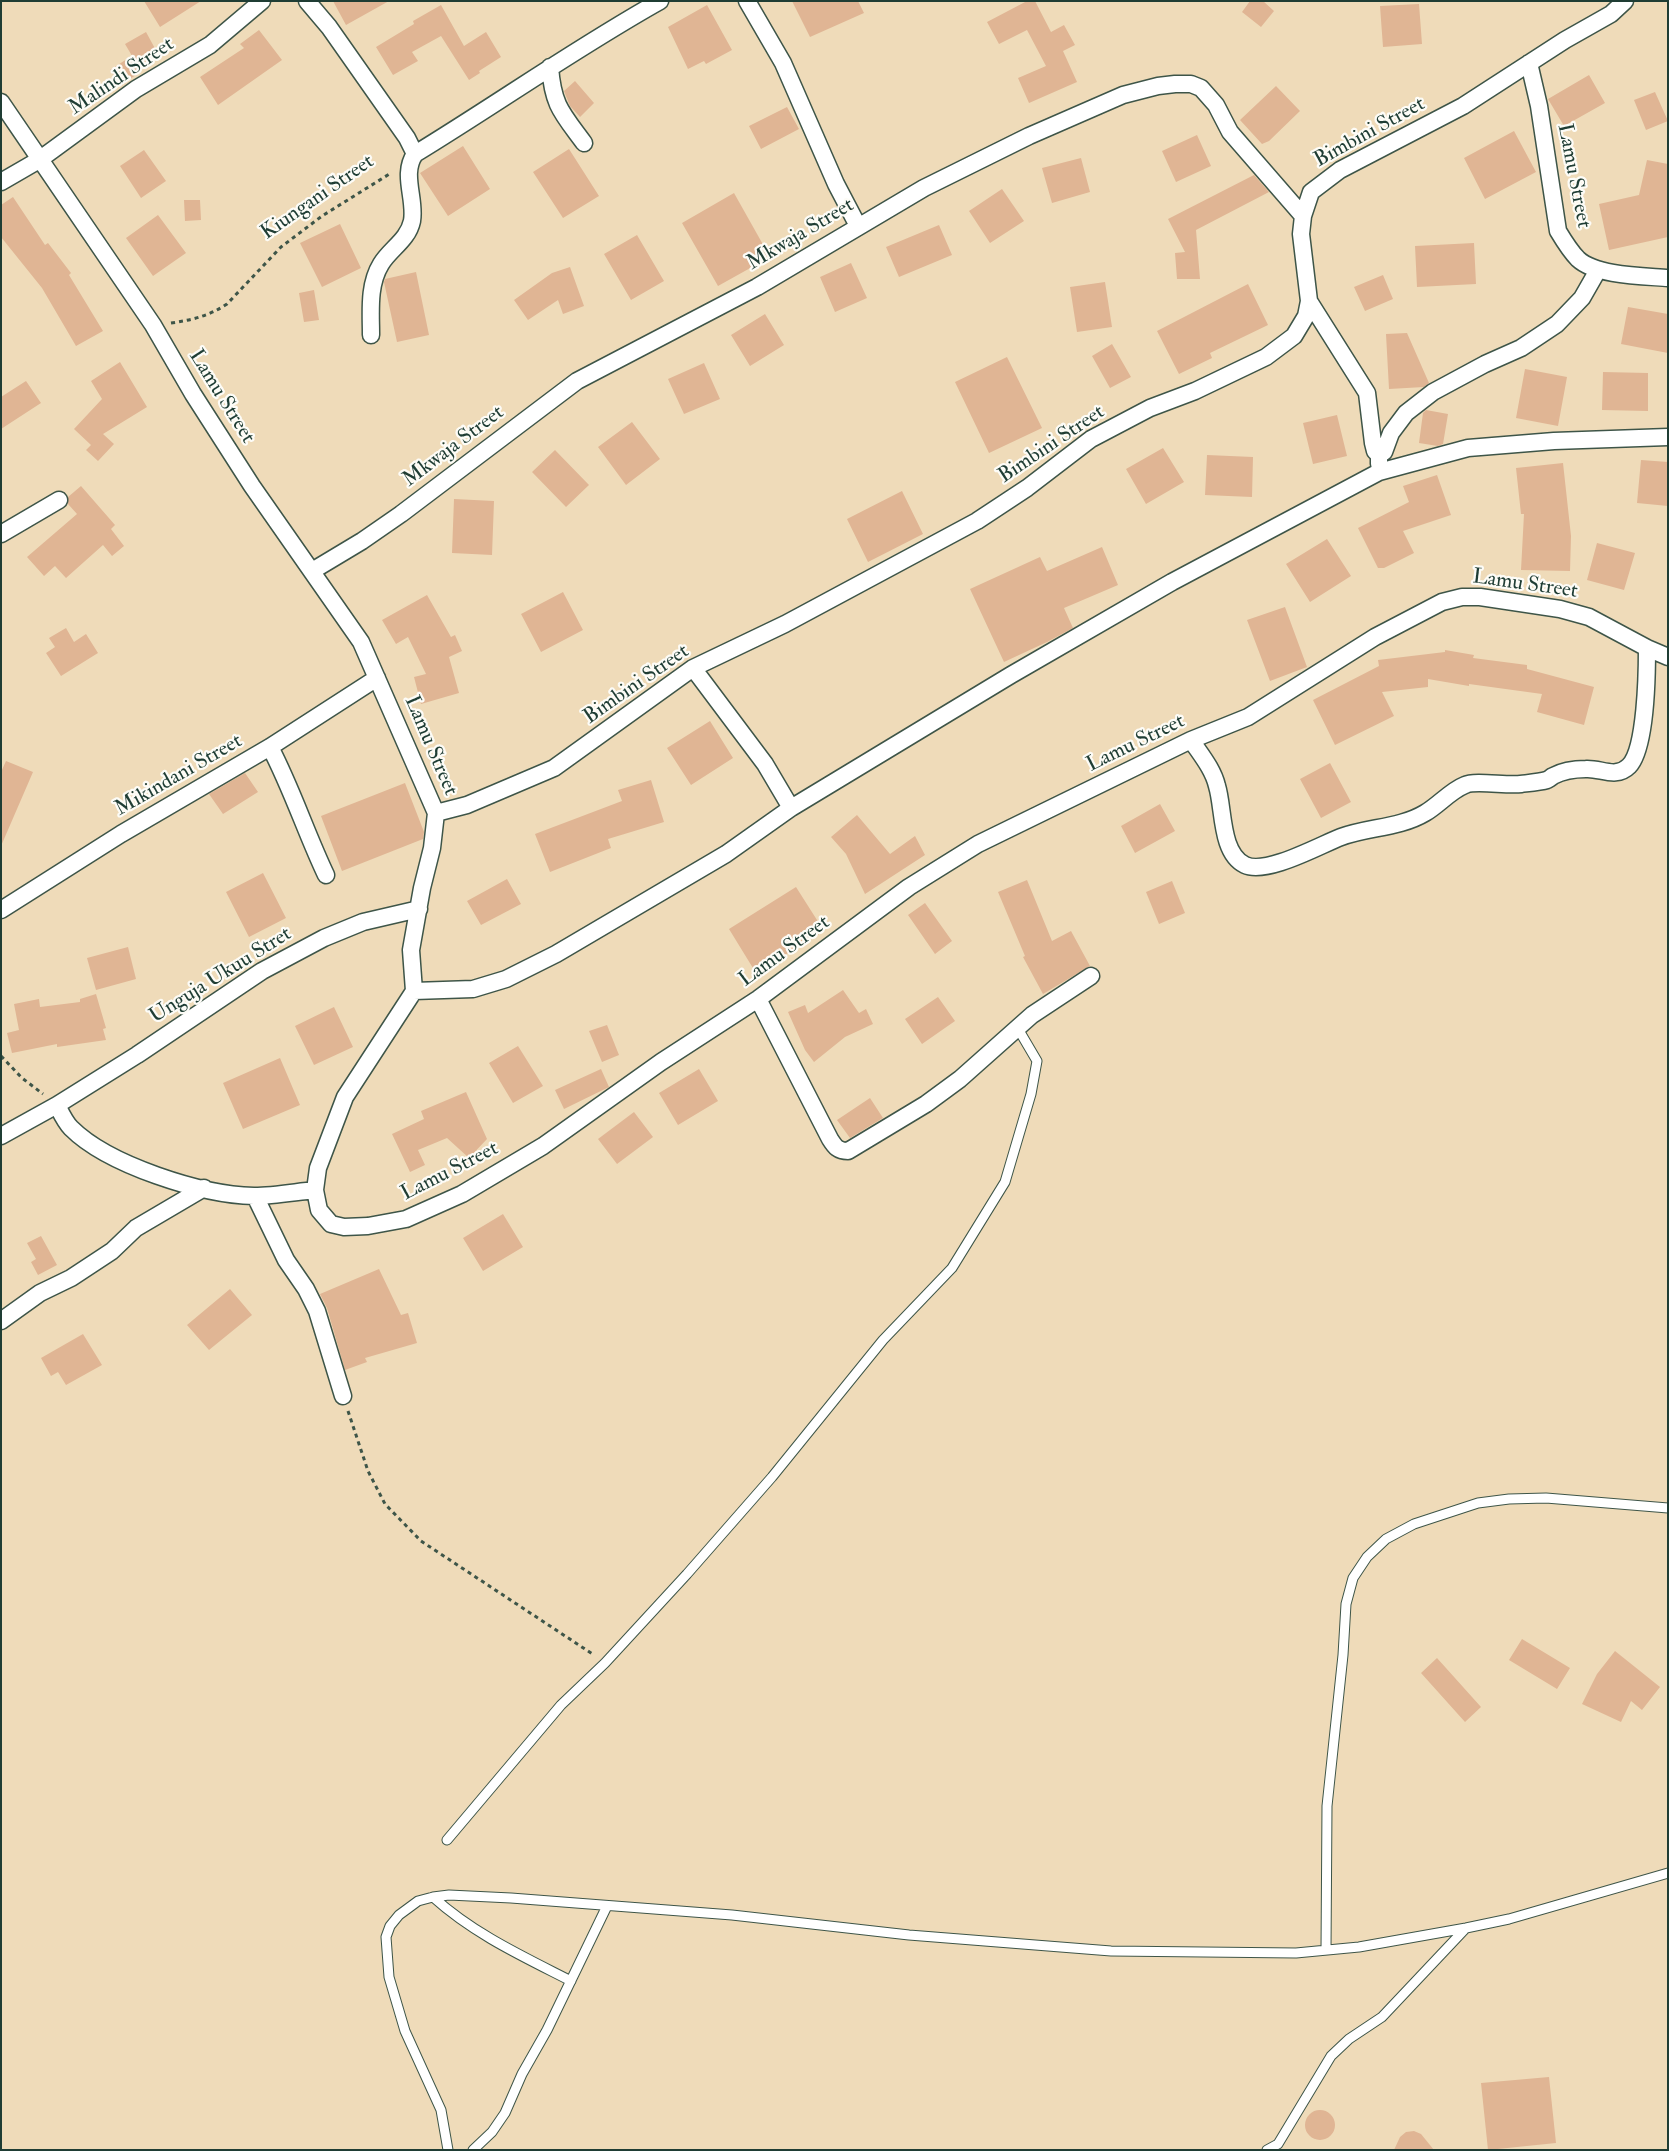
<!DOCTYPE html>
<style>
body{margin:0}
#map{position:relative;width:1669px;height:2151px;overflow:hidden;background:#efdbb9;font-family:"IM FELL Double Pica",serif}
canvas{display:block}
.frame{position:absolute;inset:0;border:2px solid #1f3d34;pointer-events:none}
</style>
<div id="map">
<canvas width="1669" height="2151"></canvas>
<div class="frame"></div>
</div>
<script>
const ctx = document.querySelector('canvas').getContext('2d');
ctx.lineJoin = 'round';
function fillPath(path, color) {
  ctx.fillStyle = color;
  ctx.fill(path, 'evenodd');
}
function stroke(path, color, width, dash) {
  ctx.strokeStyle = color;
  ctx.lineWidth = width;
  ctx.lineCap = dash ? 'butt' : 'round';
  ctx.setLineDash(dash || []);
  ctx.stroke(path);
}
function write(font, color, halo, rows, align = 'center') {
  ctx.font = font + ' "IM FELL Double Pica",serif';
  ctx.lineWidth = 4.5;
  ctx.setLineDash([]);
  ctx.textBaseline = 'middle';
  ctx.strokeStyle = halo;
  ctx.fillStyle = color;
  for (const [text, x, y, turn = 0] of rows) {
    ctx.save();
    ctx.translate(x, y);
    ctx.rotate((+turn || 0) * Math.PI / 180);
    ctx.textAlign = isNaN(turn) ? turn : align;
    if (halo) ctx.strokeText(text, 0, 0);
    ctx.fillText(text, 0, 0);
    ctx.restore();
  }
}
const building = new Path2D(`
 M144 1H201L160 27Z
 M333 1H389L346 25Z
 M792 1H858L864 13 810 37Z
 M1027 1H1035L1051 32 1064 25 1075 45 1063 51 1077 82 1029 103 1018 78 1046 66 1027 30 999 44 987 22Z
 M1250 1H1263L1274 11 1261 27 1242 12Z
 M1419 4 1422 44 1383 47 1380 6Z
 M441 5 464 46 486 32 501 57 479 71 480 73 469 80 441 36 412 52 418 61 393 75 376 47 414 24 413 21Z
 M707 5 732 50 706 64 704 61 688 69 668 27Z
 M259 30 282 60 218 105 200 77 244 48 240 44Z
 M146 32 158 54 138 66 125 44Z
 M130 57 140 72 120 86 110 70Z
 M1589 75 1605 103 1564 126 1548 99Z
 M575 81 594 103 580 117 570 106 564 91Z
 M1276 86 1300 111 1269 141 1262 144 1240 120Z
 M1655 92 1668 121 1646 130 1634 100Z
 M787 107 799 129 761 149 749 126Z
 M1514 131 1536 172 1485 199 1464 158Z
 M1197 135 1211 166 1176 182 1162 151Z
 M463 146 490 189 448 216 420 173Z
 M569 149 599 196 563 218 533 172Z
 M144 150 166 181 141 198 120 166Z
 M1081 158 1090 192 1052 203 1042 168Z
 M1647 160 1668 164V237L1609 250 1599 204 1639 195Z
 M1254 175 1269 192 1196 230 1200 279H1177L1175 253 1185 252 1168 219Z
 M1002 189 1024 221 990 243 969 211Z
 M734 193 770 257 718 286 682 223Z
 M13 197 45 245 48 243 71 273 69 275 103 331 76 346 42 288 1 237V205Z
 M184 200H200L201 220 185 221Z
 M158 215 186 253 153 276 126 238Z
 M340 224 361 268 322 287 300 243Z
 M939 225 952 255 899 277 886 247Z
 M637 235 664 281 631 300 604 254Z
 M1474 243 1476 284 1417 287 1415 246Z
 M851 263 867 298 835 312 820 277Z
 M570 267 584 306 563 314 558 300 528 320 514 300 552 273Z
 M416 272 429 335 397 342 384 282 385 279Z
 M1383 275 1393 299 1365 311 1354 287Z
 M1105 282 1112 327 1077 332 1070 287Z
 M1248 284 1268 325 1210 353 1212 358 1179 374 1157 331Z
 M314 290 319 320 304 322 299 293Z
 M1628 307 1668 314V353L1621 344Z
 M765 314 784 345 750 366 731 335Z
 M1407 333 1429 383 1424 387 1389 389 1386 334Z
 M1112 344 1131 377 1110 388 1092 356Z
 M1007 357 1042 428 989 453 955 382Z
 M120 362 147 407 103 434 114 444 98 461 86 450 91 445 74 429 102 399 91 381Z
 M704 363 720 399 684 414 668 379Z
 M1525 369 1567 377 1558 426 1516 418Z
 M1603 372 1648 373V411L1602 410Z
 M26 381 41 403 1 429V397Z
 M1426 410 1448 414 1443 444 1438 446 1419 443 1423 413Z
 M1337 415 1347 456 1313 464 1303 423Z
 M632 422 660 459 626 485 598 447Z
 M1163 448 1184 482 1146 504 1126 469Z
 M555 450 589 485 566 507 532 472Z
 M1207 455 1253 457 1252 497 1205 495Z
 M1641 460 1668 462V506L1637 503Z
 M1563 463 1571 536 1570 571 1521 570 1524 514H1521L1516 468Z
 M1437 475 1451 515 1403 531 1414 553 1384 568H1378L1358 528 1409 502 1403 486Z
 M81 486 115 525 111 529 124 546 112 556 103 545 66 578 55 566 44 576 27 557 77 514 68 504V497Z
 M902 491 923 534 868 562 847 519Z
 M454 499 494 501 492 555 452 553Z
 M1327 539 1351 576 1310 602 1286 564Z
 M1597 543 1635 553 1624 590 1587 580Z
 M1102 547 1118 585 1064 608 1073 628 1047 642 1004 662 970 589 1040 557 1047 571Z
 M563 592 583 630 541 652 521 614Z
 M427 595 451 637 455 635 462 651 449 657 459 693 421 704 414 677 426 674 408 637 396 644 382 620Z
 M1285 607 1307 667 1270 681 1247 620Z
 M66 628 74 642 86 634 98 653 61 676 46 653 55 647 49 638Z
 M1445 650 1474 655 1473 658 1527 665V669L1594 687 1584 725 1537 712 1542 694 1469 684V686L1428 679V687L1382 692 1394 716 1335 745 1313 700 1379 666 1378 660 1445 652Z
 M710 721 733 758 691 785 667 748Z
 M6 761 33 772 1 846V772Z
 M1330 763 1351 802 1321 818 1300 779Z
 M245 773 258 792 223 814 209 794Z
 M651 780 664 822 608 839 611 848 550 872 535 834 622 801 618 790Z
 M405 783 424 832 423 839 342 871 321 816Z
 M1160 804 1175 831 1135 853 1121 826Z
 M857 815 890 854 915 836 925 855 865 894 846 854 831 837Z
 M263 873 286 918 249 937 226 892Z
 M507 879 521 904 481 925 467 901Z
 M1027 880 1052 941 1071 931 1090 966 1043 994 1023 957 1025 956 998 892Z
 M1172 881 1185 913 1159 924 1146 892Z
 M796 887 824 931 756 973 729 929Z
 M925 903 952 941 935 954 908 915Z
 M128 947 136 979 96 990 87 958Z
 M843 990 859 1013 866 1009 873 1024 845 1037 814 1062 805 1050 788 1012 805 1005 808 1013Z
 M96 994 106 1028 103 1029 106 1040 57 1047V1044L12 1053 7 1033 19 1030 14 1004 39 999 40 1007 80 1002V999Z
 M938 997 955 1021 922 1044 905 1019Z
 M334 1007 353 1047 314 1065 295 1026Z
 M607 1025 619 1055 602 1062 589 1031Z
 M518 1046 543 1086 513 1103 489 1063Z
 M280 1058 300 1105 243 1129 223 1083Z
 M601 1069 609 1087 564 1109 555 1090Z
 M699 1069 718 1101 678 1125 659 1093Z
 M466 1092 487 1139 469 1158 447 1138 418 1150 425 1165 410 1172 392 1134 424 1119 421 1111Z
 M870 1098 883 1118 850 1138 837 1120Z
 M634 1112 653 1137 617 1164 598 1139Z
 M503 1214 523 1247 483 1271 463 1238Z
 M41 1236 57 1265 38 1275 31 1262 36 1259 27 1243Z
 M379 1269 401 1315 408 1313 417 1343 365 1358 367 1362 345 1370 327 1308 320 1294Z
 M230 1289 252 1315 209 1350 187 1325Z
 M83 1334 102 1365 66 1385 58 1372 51 1376 41 1358Z
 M1522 1639 1570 1668 1557 1689 1509 1660Z
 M1615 1651 1660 1687 1642 1710 1631 1701 1621 1722 1582 1704 1597 1674Z
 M1437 1658 1481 1707 1465 1722 1421 1673Z
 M1549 2077 1556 2143 1488 2150 1481 2083Z
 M1305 2125a15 15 0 1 1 30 0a15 15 0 1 1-30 0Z
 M1414 2131 1421 2134 1434 2150H1394L1400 2137 1406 2132Z`);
const path = new Path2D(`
 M171 323C192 320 209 316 227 304L281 247 322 216 391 173
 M1 1056 22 1078 43 1094
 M348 1411 368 1471 385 1504 421 1541 594 1655`);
const service = new Path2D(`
 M447 1840 561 1705 605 1663 687 1574 772 1477 883 1340 952 1268 1005 1182 1031 1094 1037 1061 1017 1027
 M433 1897C474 1934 522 1956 571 1981
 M1326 1950 1327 1806 1343 1655 1346 1604 1353 1578 1367 1557 1386 1539 1414 1524 1478 1503 1509 1499 1546 1498 1668 1508
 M448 2150 441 2110 405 2031 389 1977 386 1937 390 1926 399 1915 418 1901 433 1897 449 1895 511 1898 732 1915 909 1935 1111 1951 1296 1953 1359 1947 1466 1928 1509 1919 1668 1873
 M473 2150 492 2132 505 2113 522 2074 547 2030 607 1906
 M1267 2150 1278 2144 1331 2056 1349 2039 1382 2017 1466 1928`);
const minor = new Path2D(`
 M307 1 329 27 407 138 415 154
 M747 1 783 63 836 184 858 226
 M1529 63 1539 106 1558 231C1564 241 1570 251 1578 259 1596 276 1644 276 1668 278
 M550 67C553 106 562 113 584 143
 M1 102 153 325 193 394 252 486 361 642 436 813 432 848 422 888 411 950 414 991 345 1097 318 1168 315 1190 319 1210 331 1224 344 1227 368 1226 406 1219 462 1194 543 1146 661 1062 758 999 909 887 978 844 1191 740 1248 717 1375 637 1442 602 1462 597H1480L1560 609 1589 617 1647 648 1668 657
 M1 182 39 160 136 89 210 45 262 1
 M1309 301 1367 393 1373 443 1375 451 1379 455V464
 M371 335C371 312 368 285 381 264 390 249 408 240 412 221 416 199 401 174 415 154 497 104 576 48 660 1
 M1379 455 1384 452 1391 433 1406 413 1433 392 1485 364 1521 348 1557 324 1582 298 1598 270
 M1 534 59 500
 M312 571 362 541 401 514 577 381 757 287 924 188 1029 136 1123 95 1158 86 1175 84H1191L1201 88 1216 105 1230 132 1303 216
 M693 668 765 764 791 808
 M1191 740C1201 755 1213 769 1217 786 1224 808 1220 853 1245 865 1267 875 1320 845 1341 837 1368 827 1400 828 1425 813 1439 805 1450 791 1465 785 1475 780 1507 786 1521 784 1529 783 1540 782 1547 780 1551 778 1550 778 1553 776 1564 770 1575 769 1586 769 1601 768 1616 779 1629 766 1646 749 1647 673 1647 648
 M270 747C292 789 306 833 326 875
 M436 813 467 805 554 768 693 668 785 624 977 521 1027 488 1091 439 1150 408 1195 391 1266 357 1294 336 1306 316 1309 301 1301 234 1303 216 1311 192 1340 170 1463 106 1565 40 1611 14 1625 1
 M1 910 121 834 270 747 377 678
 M414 991 473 989 506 979 556 954 726 854 791 808 1011 675 1172 582 1379 472 1468 448 1554 441 1668 437
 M758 999 830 1139C835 1147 838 1151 848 1151L926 1104 960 1079 1032 1015 1091 976
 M57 1105C61 1113 65 1122 71 1128 108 1165 202 1195 254 1196 274 1196 295 1192 315 1190
 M1 1136 57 1105 137 1055 262 971 324 938 363 922 419 909
 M255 1196 286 1260 306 1289 317 1311 343 1396
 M1 1321 40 1293 71 1278 112 1251 136 1228 204 1188`);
const streetNames = [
 ["Malindi Street",122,77,-34],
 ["Bimbini Street",1370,133,-29],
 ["Lamu Street",1573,176,79],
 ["Kiungani Street",318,198,-35],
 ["Mkwaja Street",801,235,-31],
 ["Lamu Street",221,397,58],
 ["Bimbini Street",1052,445,-34],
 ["Mkwaja Street",454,447,-37],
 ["Lamu Street",1525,585,8],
 ["Bimbini Street",637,685,-35],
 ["Lamu Street",1136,744,-26],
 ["Lamu Street",430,746,67],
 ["Mikindani Street",179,776,-30],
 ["Lamu Street",785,952,-36],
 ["Unguja Ukuu Stret",221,976,-32],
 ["Lamu Street",450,1172,-27]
];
fillPath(building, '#e0b594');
stroke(service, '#3e5548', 11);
stroke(minor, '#3e5548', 19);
stroke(path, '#3e5548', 3, [4, 4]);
stroke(service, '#fff', 9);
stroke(minor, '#fff', 16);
write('21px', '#1f3d34', '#fdfcf7', streetNames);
</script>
